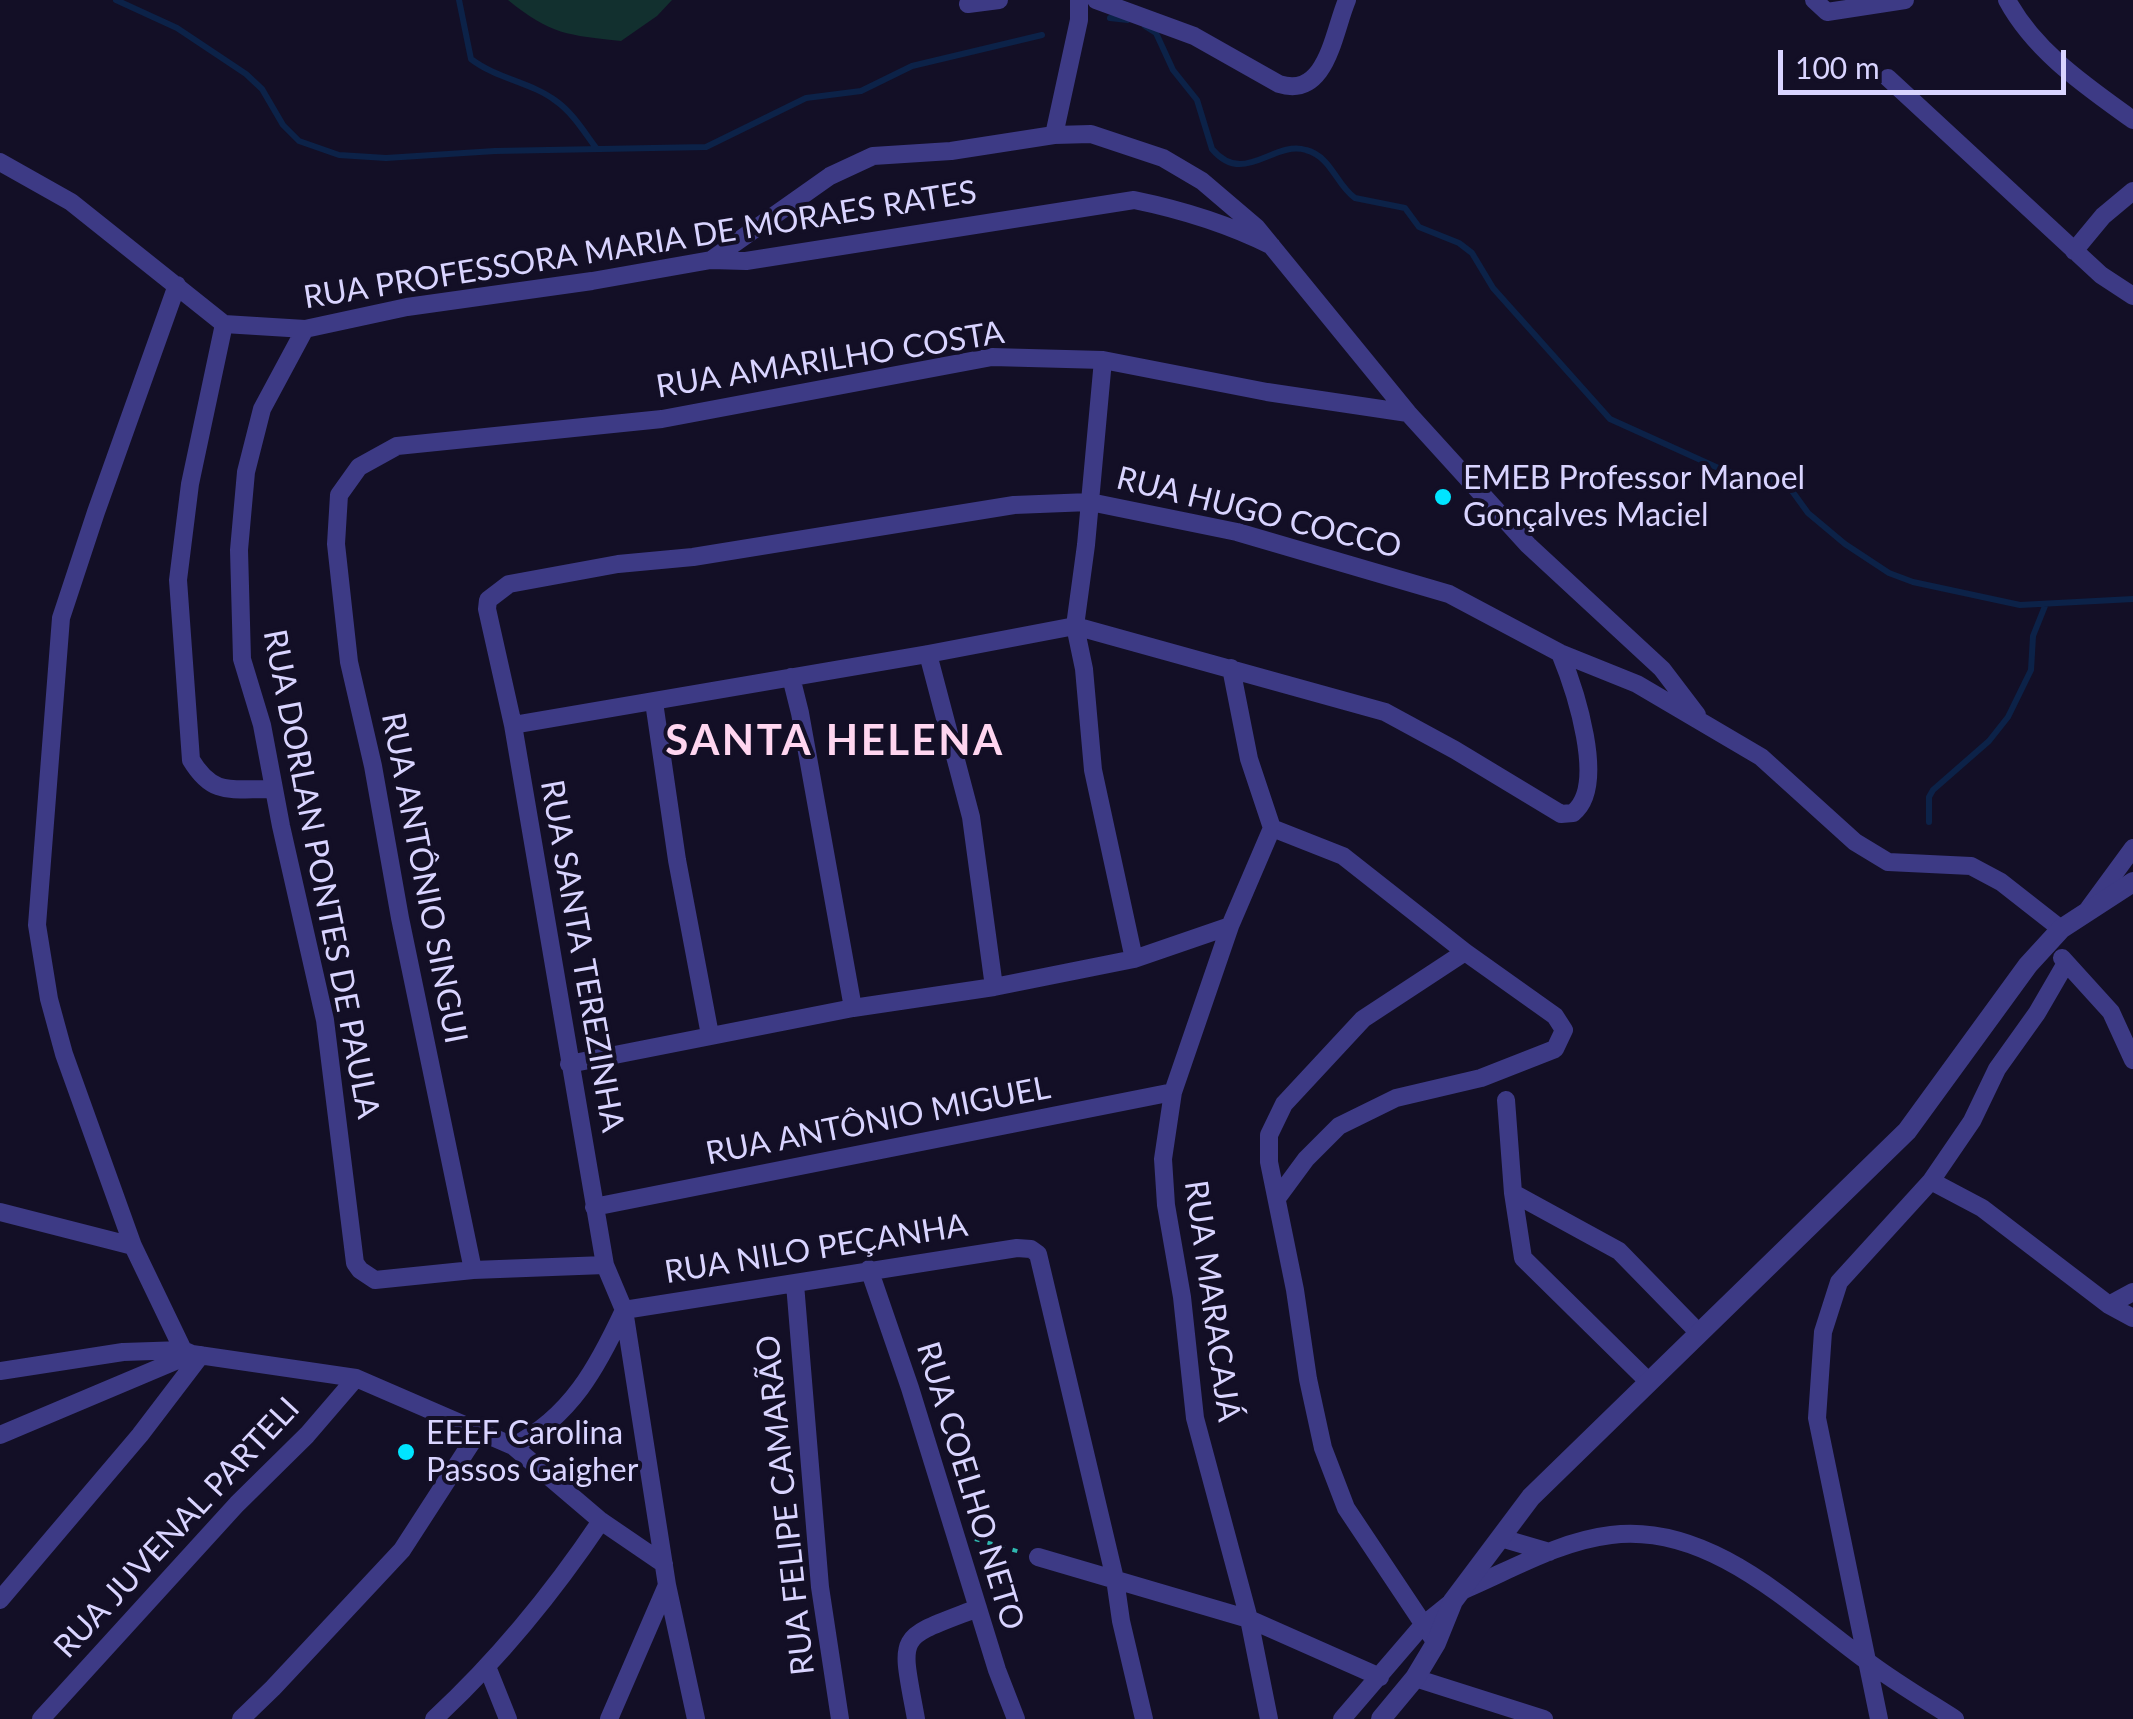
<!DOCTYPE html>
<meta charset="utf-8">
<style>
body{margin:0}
#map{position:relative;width:2133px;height:1719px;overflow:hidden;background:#130f26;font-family:Lato,sans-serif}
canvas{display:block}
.scale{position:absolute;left:1778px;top:50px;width:288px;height:45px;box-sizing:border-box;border:5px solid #d9d4ff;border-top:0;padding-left:12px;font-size:30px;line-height:35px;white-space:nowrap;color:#d9d4ff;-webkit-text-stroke:8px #130f26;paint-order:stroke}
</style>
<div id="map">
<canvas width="2133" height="1719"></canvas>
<div class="scale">100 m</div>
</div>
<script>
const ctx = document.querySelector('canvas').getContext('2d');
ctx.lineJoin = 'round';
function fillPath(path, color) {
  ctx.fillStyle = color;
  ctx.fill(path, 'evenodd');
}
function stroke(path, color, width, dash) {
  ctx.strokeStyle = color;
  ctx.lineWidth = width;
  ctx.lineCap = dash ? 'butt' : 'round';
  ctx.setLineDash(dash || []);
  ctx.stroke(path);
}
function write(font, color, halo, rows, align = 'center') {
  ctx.font = font + ' Lato,sans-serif';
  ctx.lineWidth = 8;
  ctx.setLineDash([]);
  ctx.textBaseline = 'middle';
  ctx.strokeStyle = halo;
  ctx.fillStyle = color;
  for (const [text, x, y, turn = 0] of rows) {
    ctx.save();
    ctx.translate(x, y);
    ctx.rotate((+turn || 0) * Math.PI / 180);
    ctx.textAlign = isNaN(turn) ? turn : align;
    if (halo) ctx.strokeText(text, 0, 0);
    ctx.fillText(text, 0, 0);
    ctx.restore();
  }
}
const green = new Path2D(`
 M508 0H672L657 16 621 41C568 35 551 35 508 0Z`);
const stream = new Path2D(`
 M116 0 177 28 246 74 262 89 283 125 299 141 339 155 386 158 495 151 706 147 806 98 861 91 912 66 1042 35
 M459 0 471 59C497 79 531 82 556 101 573 113 584 132 597 149
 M1110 18 1128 20
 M1145 26 1156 33 1173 70 1197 100 1212 149C1244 187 1273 140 1306 150 1332 157 1336 185 1355 198L1405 208 1419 227 1459 243 1472 253 1493 288 1610 419 1725 471 1787 484 1808 513 1845 544 1889 573 1913 582 2020 605 2133 599
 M1929 822V797L1933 790 1989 741 2008 717 2031 670 2033 636 2045 606`);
const path = new Path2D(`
 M975 1539 1024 1553`);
const minor = new Path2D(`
 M1096 0 1194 36 1279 84C1327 99 1333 33 1347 0
 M1814 0 1827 12 1905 0
 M2007 0C2035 52 2086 86 2133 120
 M968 4 999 0
 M1888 78 2101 275 2133 296
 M1054 135 1079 20V0
 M0 162 71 202 224 324 305 329 407 307 592 281 711 260 746 261 1134 200C1183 210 1226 223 1272 246
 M2074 251 2103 216 2133 191
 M711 260 830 176 873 156 951 151 1054 135 1091 134 1163 158 1202 181 1256 227 1408 413 1528 545 1662 669 1697 715
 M177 285 96 512 61 618 37 925 49 999 64 1054 133 1246 183 1350 192 1354
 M224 324 190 484 178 580 191 760C214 798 233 788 274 789
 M305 329 262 409 246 472 239 550 242 659 262 725 281 826 325 1020 355 1263 360 1270 375 1280 473 1270 605 1265
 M1103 360 1086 545 1075 626 1084 669 1093 770 1134 959
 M928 654 971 817 994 987
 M1231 668 1249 759 1272 828 1230 926 1173 1092 1163 1159 1166 1205 1182 1297 1195 1418 1249 1619 1269 1719
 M791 677 800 713 853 1008
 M654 702 677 860 710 1035
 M513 725 928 654 1075 626 1385 712 1455 750 1561 814 1573 813C1608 786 1574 687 1560 653
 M1272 828 1343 856 1465 952 1555 1016 1564 1030 1555 1049 1481 1078 1396 1098 1339 1126 1306 1159 1278 1197
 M2089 908 2133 848
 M2062 958 2111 1012 2133 1060
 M569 1064 853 1008 994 987 1134 959 1230 926
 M1506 1100 1513 1193 1619 1251 1699 1333
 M1931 1181 1982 1208 2109 1305 2133 1318
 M1513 1193 1523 1258 1649 1382
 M594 1207 1173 1092
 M0 1212 133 1246
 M869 1269 910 1388 997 1670 1016 1719
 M473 1270 400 918 373 766 349 662 336 544 339 495 359 467 397 446 662 419 992 357 1103 360 1267 392 1408 413
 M795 1284 820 1587 840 1719
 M2109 1305 2133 1292
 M624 1310 1017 1248 1031 1249 1038 1254 1115 1579 1121 1621 1144 1719
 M0 1371 123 1352 183 1350
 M0 1435 192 1354 356 1378 513 1446 601 1521 664 1564
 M513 1446C571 1417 598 1366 624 1310
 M1501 1538 1549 1552
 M1038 1557 1249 1619 1380 1677
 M1461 1591C1509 1571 1559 1541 1611 1535 1712 1522 1797 1611 1871 1664 1898 1684 1927 1701 1955 1719
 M0 1600 140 1435 201 1355
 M1436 1643 1346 1508 1323 1448 1308 1379 1295 1290 1269 1162V1135L1284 1104 1363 1019 1465 952
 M488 1669 508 1719
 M1415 1678 1544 1719
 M41 1719 237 1504 307 1435 356 1378
 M241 1719 273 1688 402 1550 479 1431
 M434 1719C499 1659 552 1594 601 1521
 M609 1719 667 1585
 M696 1719 667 1585 624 1310 605 1265 513 725 487 609 488 600 509 584 618 564 693 557 1014 505 1090 502 1237 532 1449 594 1560 653 1637 684 1761 757 1855 842 1888 862 1971 866 2001 882 2061 929
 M916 1719C900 1631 895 1640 978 1608
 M1342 1719 1422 1626 1453 1601
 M1879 1719 1817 1418 1823 1332 1839 1282 1931 1181 1972 1121 1997 1069 2037 1013 2066 963`);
const tertiary = new Path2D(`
 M1381 1719 1415 1678 1436 1643 1453 1601 1531 1497 1907 1131 2028 965 2061 929 2133 882`);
const markers = [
 [1443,497,10,"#00e5ff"],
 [406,1452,10,"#00e5ff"]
];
const streetNames = [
 ["RUA PROFESSORA MARIA DE MORAES RATES",640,245,-9],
 ["RUA AMARILHO COSTA",830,360,-9],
 ["RUA HUGO COCCO",1259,513,14],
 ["RUA DORLAN PONTES DE PAULA",321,874,79],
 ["RUA ANTÔNIO SINGUI",424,878,79],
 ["RUA SANTA TEREZINHA",582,956,80],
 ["RUA ANTÔNIO MIGUEL",878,1121,-11],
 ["RUA NILO PEÇANHA",816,1249,-9],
 ["RUA MARACAJÁ",1212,1301,82],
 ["RUA COELHO NETO",970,1486,73],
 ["RUA FELIPE CAMARÃO",786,1505,-96],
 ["RUA JUVENAL PARTELI",177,1528,-47]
];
const poiNames = [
 ["EMEB Professor Manoel",1463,479],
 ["Gonçalves Maciel",1463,516],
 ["EEEF Carolina",426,1434],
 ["Passos Gaigher",426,1471]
];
const districtNames = [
 ["SANTA HELENA",835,741]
];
fillPath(green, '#12302f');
stroke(stream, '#0c2248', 6);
stroke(path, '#2fb8b0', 4, [5, 8]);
stroke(minor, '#3d3a85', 18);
stroke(tertiary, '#3d3a85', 20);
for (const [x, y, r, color] of markers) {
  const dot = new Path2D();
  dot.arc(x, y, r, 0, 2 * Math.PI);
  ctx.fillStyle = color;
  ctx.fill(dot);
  stroke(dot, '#130f26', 4);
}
write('32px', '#d9d4ff', '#130f26', streetNames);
write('32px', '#d9d4ff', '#130f26', poiNames, 'left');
ctx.letterSpacing = '2.5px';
write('bold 42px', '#ffd6f0', '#130f26', districtNames);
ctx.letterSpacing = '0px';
</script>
